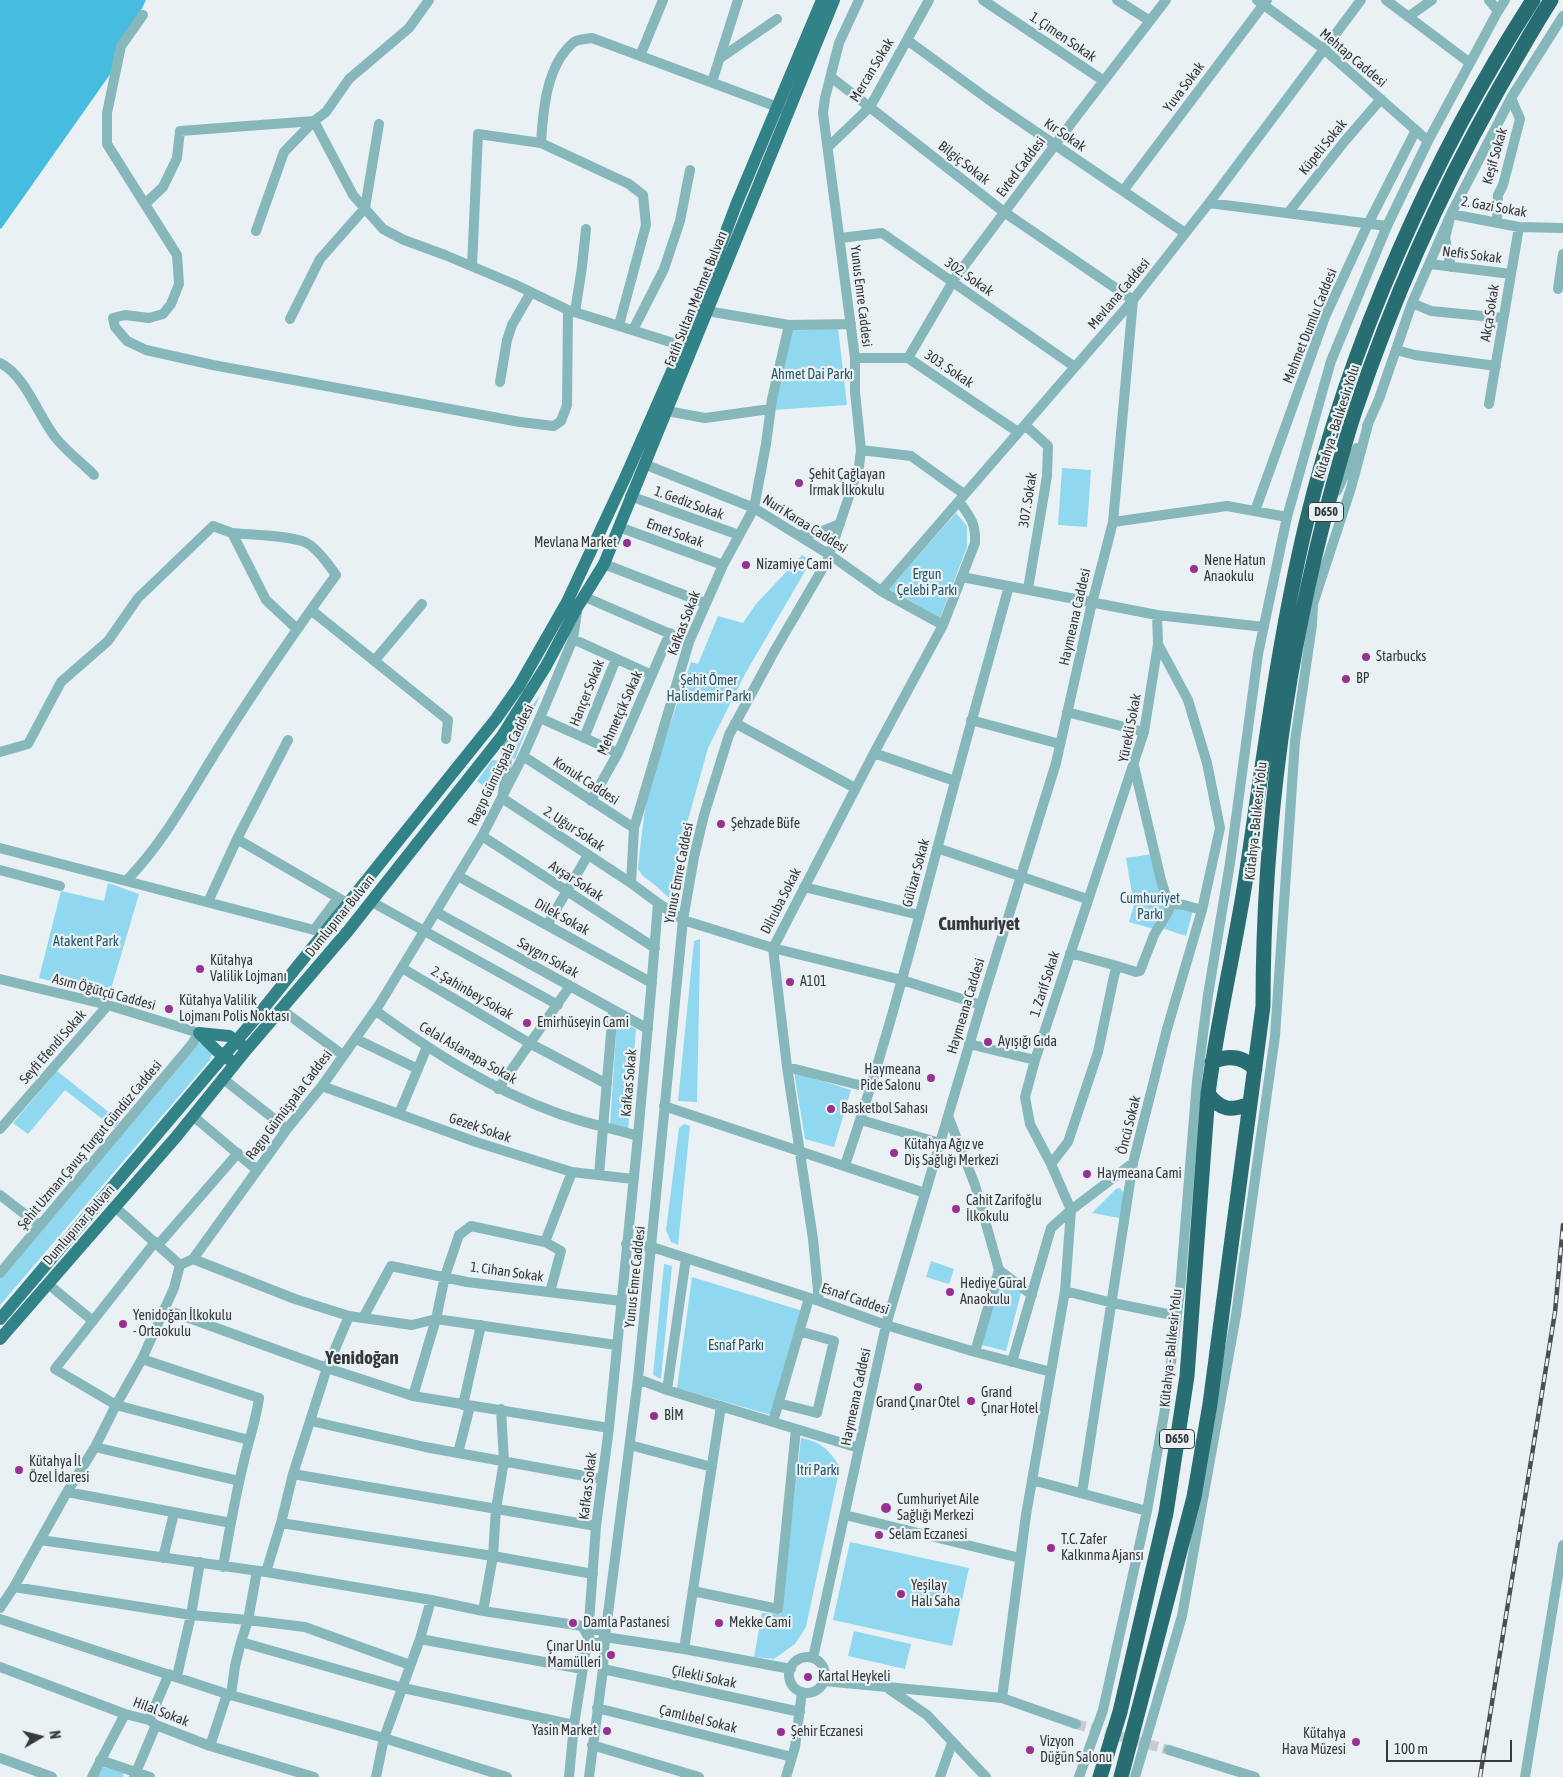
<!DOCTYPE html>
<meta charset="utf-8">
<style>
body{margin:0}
#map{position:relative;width:1563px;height:1777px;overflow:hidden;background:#eaf1f4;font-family:"Asap Condensed",sans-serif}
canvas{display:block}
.north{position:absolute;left:15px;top:1712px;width:50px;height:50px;-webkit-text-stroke:4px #eaf1f4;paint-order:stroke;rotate:82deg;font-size:14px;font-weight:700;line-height:20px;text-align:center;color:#36393a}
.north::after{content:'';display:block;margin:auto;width:18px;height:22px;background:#36393a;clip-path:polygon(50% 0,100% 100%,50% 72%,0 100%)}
.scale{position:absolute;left:1386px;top:1740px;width:126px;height:22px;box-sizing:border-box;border:2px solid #36393a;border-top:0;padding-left:6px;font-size:15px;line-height:18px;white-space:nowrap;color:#36393a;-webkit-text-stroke:4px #eaf1f4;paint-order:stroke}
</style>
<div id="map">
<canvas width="1563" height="1777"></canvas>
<div class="north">N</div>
<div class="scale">100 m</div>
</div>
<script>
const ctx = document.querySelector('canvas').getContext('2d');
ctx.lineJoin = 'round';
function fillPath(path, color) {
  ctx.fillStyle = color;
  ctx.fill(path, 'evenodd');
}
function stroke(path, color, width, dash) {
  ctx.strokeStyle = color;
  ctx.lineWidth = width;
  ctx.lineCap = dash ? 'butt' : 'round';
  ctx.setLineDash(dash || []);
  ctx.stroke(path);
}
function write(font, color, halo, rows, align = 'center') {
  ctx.font = font + ' "Asap Condensed",sans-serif';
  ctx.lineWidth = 4.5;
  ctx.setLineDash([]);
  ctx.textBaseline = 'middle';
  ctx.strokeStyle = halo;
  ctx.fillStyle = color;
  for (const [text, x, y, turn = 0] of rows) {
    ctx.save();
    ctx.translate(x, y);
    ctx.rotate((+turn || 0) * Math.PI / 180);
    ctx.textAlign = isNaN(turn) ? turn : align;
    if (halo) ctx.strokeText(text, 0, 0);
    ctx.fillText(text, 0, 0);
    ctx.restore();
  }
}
const green = new Path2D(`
 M791 327 838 328 847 405 773 410Z
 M1062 468 1091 470 1087 527 1058 525Z
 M956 513 967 526V547L940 618 889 589Z
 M802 555 811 561 745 674 708 748 681 845 671 897H668L655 885 643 876 638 869 640 849 647 793 691 662 698 664 718 616 743 623 756 604Z
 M540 695 515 759 512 758V733Z
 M492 760 505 761 500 783 492 793 477 781Z
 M1153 854 1167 909 1154 929 1129 922 1134 905 1126 858Z
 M108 883 139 894 109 996 39 978 61 891 104 901Z
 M1171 906 1193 910 1186 936 1159 927Z
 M700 939V955L697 1102 678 1101 694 941Z
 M617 1019 636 1029 628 1132 610 1126Z
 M200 1043 205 1045 212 1054 210 1060 0 1305V1275L192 1044Z
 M57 1071 120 1121 114 1128 65 1090 28 1134 13 1123Z
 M794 1072 851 1090 834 1147 805 1139Z
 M684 1124 690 1126 678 1245 671 1242 666 1230 679 1128Z
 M1120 1188 1124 1193 1120 1218 1092 1213 1116 1189Z
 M931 1261 954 1269 949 1284 926 1277Z
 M664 1264 672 1266 661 1379 653 1375Z
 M1001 1274 1022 1289 1006 1351 982 1345Z
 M692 1277 803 1311 771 1415 677 1388Z
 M801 1438C822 1442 829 1450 840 1467L806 1627 795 1644 774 1659 754 1657 762 1613 781 1614Z
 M850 1542 969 1568 952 1646 833 1620Z
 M854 1631 911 1644 905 1669 848 1656Z
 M101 1766 124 1773 123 1777H96Z`);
const forest = new Path2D(`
 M0 0H146L111 73 1 229 0 228Z`);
const minorTunnel = new Path2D(`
 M1076 1724 1169 1750`);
const minor = new Path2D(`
 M983 0 1104 81
 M1117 0 1150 21
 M1257 0 1325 50 1428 141
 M1386 0 1470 63
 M1489 0 1498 11
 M143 15 121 46 107 113V144L177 255 179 284 171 304 163 314 149 318 125 315 113 318 115 327 127 341 146 350 213 365 520 422 554 426 561 421 567 405 568 310
 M1408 17 1432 0
 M907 40 992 102 1185 233
 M640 56 663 0
 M719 59 777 19
 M712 82 738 0
 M828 147 870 107 929 0
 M1123 191 1267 0
 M1209 203 1387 226
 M145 204 163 187 177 158 180 131 314 121 326 112 349 79 409 28 429 0
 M1288 213 1344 142 1381 99
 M1497 222 1498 195 1503 185 1520 119 1511 98
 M256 231 284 152 314 121 353 195 383 229 404 240 445 255 514 284 568 310 683 346
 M840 238 882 233 1075 367
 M1430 264 1511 274
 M472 266 478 134 541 143
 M1451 267 1445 238 1451 214 1519 227 1563 228
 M1558 289 1563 254
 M1412 303 1431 311 1503 318
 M707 311 789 325 851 324
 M575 312 582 267 586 229
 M290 319 320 259 365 208 379 124
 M619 325 646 225 643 195 629 184 541 143C543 111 546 65 574 42 578 39 587 39 592 38L783 109
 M633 330 664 269 680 221 690 170
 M1396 350 1415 355 1496 366
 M855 358H908L1018 432
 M908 358 955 278 1076 117 1166 0
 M0 363C25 375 38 415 55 437 66 451 82 463 94 475
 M500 382 507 340 512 325 531 292
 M1489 404 1519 227
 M667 411 705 418 770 409
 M1025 425 1048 446 1047 476 1028 589
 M1367 426 1379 399 1412 303 1451 214 1511 98 1563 16
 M861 450 911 456 964 494
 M644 464 754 508 830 555 881 591 943 625
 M1337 491 1357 448
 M630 496 739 535
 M1255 511 1325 317 1368 224 1416 130
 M1113 522 1227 506 1287 517
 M619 527 723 565
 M800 535 820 532 840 524
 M604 564 705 603
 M962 577 1157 615 1264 627
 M881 591 1133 300 1209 203 1361 0
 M585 597 689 642
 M311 610 448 720 446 739
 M573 639 652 675
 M375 660 422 604
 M1067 712 1144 732
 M540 718 618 753
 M971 720 1060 744
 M735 723 855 788
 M502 736C510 758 506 776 502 798L631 883 658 903 651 991 638 1136 609 1428 596 1526 588 1636
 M584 738 616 659
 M0 752 28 744 61 682 108 641 138 598 213 526 232 533 266 600 297 629
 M874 753 955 781
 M523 756 634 828
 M591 801 618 753 670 633
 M482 836 655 948
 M237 839 342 900
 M0 848 314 930 338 898
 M937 848 1087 899
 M0 870 60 886
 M458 876 652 983
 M127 880C166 840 192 789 222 742 258 685 296 630 336 575 328 564 321 553 310 545 298 535 249 535 232 533
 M631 883 634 828 689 642 723 565 754 508 766 444 772 399 789 325
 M804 887 919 915
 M208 902 237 839 288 740
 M372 902 558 1005
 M658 903 683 920 773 948 902 980 981 1005
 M1168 903 1184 905 1202 910
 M436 912 648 1029
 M547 925 588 855
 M1070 953 1117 966
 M402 968 531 1044 607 1084
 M0 979 108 1005 199 1033 192 1044 0 1273
 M282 1010 343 1055
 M376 1011C433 1052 490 1089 557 1113 583 1123 611 1128 638 1136
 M356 1039 418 1069
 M969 1044 1035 1060
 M787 1067 871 1088
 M222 1078 287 1129
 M322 1086 476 1142 572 1172 633 1179
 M498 1089 570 986
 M664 1106 925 1193
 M399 1114 427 1047
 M193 1116 257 1170
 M948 1116 975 1185 999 1270 975 1352
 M861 1120 940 1143
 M0 1129 108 1005
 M1051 1164 1068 1142 1098 1052 1114 976 1117 966 1136 972 1140 971 1154 935 1169 910 1168 903 1161 880 1134 766
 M845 1165C882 1058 911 948 940 838 962 754 986 670 1009 586
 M599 1175 613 1010
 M0 1195 40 1226
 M115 1207 180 1265
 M155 1242 55 1369 116 1405 249 1440
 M626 1244 652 1247 819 1301 886 1325 975 1352 1051 1372
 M158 1245 238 1153
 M193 1259 295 1299 349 1316 412 1325 436 1319 616 1345
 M999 1270 1032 1295
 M48 1284 93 1321
 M1065 1291 1113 1303 1177 1316
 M550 1292 561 1251 545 1242 572 1172
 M819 1301 813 1239 787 1067 773 948 874 753 943 625 975 543C976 523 970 517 959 501
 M164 1309 327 1368 413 1396 609 1428
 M363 1318 391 1266 467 1282 621 1301
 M142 1359 259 1398C256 1421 248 1442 243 1465 235 1498 229 1532 223 1567
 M1012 1362 1051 1228 1071 1210 1133 1163
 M638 1379 667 1390 859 1448
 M667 1390 686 1258
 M413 1396 436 1319 445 1276 459 1235 471 1226 545 1242
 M778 1403 817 1413 834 1341 799 1331
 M463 1405 481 1325
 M311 1421 425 1447 601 1479
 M773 1422 809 1298
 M630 1445 712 1467
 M95 1447 239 1481
 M458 1453 470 1406
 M293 1474 596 1526
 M1032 1480 1147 1511
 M67 1492 231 1523
 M1082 1493 1133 1163 1167 1029 1202 910 1220 828 1207 763 1188 700 1158 644
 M845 1515 1020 1558
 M281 1523 493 1556 593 1574
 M40 1540 266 1572 431 1600 483 1611 582 1626 592 1643H600L605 1637
 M163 1558 174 1513
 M266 1572 281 1523 293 1474 327 1368 349 1316
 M14 1587 191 1615 248 1620 257 1571
 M693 1591 778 1609 796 1429
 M0 1608 14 1587 67 1492 95 1447 116 1405 142 1359 174 1288 180 1265 193 1259 287 1129 322 1086 379 1005 482 836 523 756 545 706 573 639 577 612
 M483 1611 493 1556 496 1509 504 1461 501 1409
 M0 1619 227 1694 384 1738 507 1777
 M605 1637 684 1649 791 1669
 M420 1639 582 1669
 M684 1649 721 1406
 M789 1675a18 18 0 1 1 36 0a18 18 0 1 1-36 0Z
 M813 1658 886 1325 981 1005 1056 763 1091 607 1113 522 1133 300 1004 212 831 77
 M410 1665 305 1627 248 1620 241 1642 403 1688 574 1725
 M0 1667 125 1714 149 1720 156 1725 210 1746 314 1777
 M603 1669 800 1712
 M177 1676 191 1615 200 1562
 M824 1681 1002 1698 1076 1724
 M889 1689 927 1715 986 1777
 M231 1695 235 1666 241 1642
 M1002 1698 1026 1515 1065 1291 1071 1210 1051 1164 1030 1124 1025 1097 1035 1060 1144 732 1158 644 1157 615
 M597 1708 792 1757
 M149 1720 169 1674
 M592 1745 699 1777
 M210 1746 227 1694
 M1169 1750 1255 1777
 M0 1758 52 1777
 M100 1760 150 1777
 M92 1777 125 1714
 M134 1777 156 1725
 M376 1777 384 1738 420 1639 431 1600
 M569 1777 574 1725 588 1636 592 1630H600L603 1633 605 1637
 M589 1777 603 1669 605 1637 638 1379 683 920 694 857 704 815 729 735 775 650 827 561 859 467 861 450 855 392V358L823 113 825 98 839 43 859 0
 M786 1777 795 1747 802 1692
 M940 1777 952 1743
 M1079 1777 1103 1710 1147 1511 1166 1403 1180 1290 1197 1081 1208 995 1230 863 1258 654 1287 517 1331 361 1387 226 1428 141 1498 11 1505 0
 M1135 1777 1182 1616 1236 1315 1275 1036 1295 741 1312 625 1313 604 1351 488 1369 421
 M1525 1777 1563 1545`);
const major = new Path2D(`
 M230 1060 217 1051 199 1033 229 1036 243 1046
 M0 1319 255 1019 496 719 519 686 567 602 625 478 683 346 736 205 822 0
 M0 1339 176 1137 247 1049 348 931 502 736 546 666 578 606 604 564 834 0`);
const highway = new Path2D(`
 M1212 1062C1228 1055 1243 1056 1255 1069
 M1208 1094C1222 1111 1230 1111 1250 1104
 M1100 1777 1120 1712 1166 1513 1187 1376 1208 1094C1217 1023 1234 953 1245 883 1263 763 1278 642 1306 524 1349 344 1433 155 1533 0
 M1121 1777 1194 1497 1210 1404 1263 1006C1263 832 1286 657 1332 489 1340 462 1347 434 1356 408 1392 302 1437 199 1492 101 1511 67 1530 33 1551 0`);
const rail = new Path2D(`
 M1480 1777 1555 1312 1563 1225`);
const markers = [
 [799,483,5,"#983093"],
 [627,543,5,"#983093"],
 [746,565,5,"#983093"],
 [1194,569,5,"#983093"],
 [1366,657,5,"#983093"],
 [1346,679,5,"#983093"],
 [721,824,5,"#983093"],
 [200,969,5,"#983093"],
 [790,982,5,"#983093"],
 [169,1009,5,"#983093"],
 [527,1023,5,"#983093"],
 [988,1042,5,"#983093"],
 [931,1078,5,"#983093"],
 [831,1109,5,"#983093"],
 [894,1153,5,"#983093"],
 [1087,1174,5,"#983093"],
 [956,1209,5,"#983093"],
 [950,1292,5,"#983093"],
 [123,1324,5,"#983093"],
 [918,1387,5,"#983093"],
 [971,1401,5,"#983093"],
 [654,1416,5,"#983093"],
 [19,1470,5,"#983093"],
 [886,1508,6,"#983093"],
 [879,1535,5,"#983093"],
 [1051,1548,5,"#983093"],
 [901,1594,5,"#983093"],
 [573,1623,5,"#983093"],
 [719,1623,5,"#983093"],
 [611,1655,5,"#983093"],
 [808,1677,5,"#983093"],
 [607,1731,5,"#983093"],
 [781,1732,5,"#983093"],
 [1356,1742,5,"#983093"],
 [1030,1750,5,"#983093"]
];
const shields = [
 [1326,512,35],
 [1177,1439,35]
];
const shieldNames = [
 ["D650",1326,512],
 ["D650",1177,1439]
];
const streetNames = [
 ["1. Çimen Sokak",1063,37,34],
 ["Mehtap Caddesi",1353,58,40],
 ["Mercan Sokak",872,70,-59],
 ["Yuva Sokak",1184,87,-53],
 ["Kır Sokak",1065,135,34],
 ["Küpeli Sokak",1323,147,-51],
 ["Keşif Sokak",1495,156,-74],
 ["Bilgiç Sokak",964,163,38],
 ["Evted Caddesi",1021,167,-53],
 ["2. Gazi Sokak",1494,207,10],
 ["Nefis Sokak",1472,255,7],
 ["302. Sokak",969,277,35],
 ["Mevlana Caddesi",1119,294,-50],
 ["Yunus Emre Caddesi",861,296,83],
 ["Fatih Sultan Mehmet Bulvarı",696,299,-68],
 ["Akça Sokak",1490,313,-81],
 ["Mehmet Dumlu Caddesi",1310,326,-68],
 ["303. Sokak",949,369,34],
 ["Kütahya - Balıkesir Yolu",1337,422,-72],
 ["307. Sokak",1028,500,-81],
 ["1. Gediz Sokak",689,503,20],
 ["Nuri Karaa Caddesi",805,524,32],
 ["Emet Sokak",675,533,20],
 ["Haymeana Caddesi",1075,617,-77],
 ["Kafkas Sokak",684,623,-69],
 ["Hançer Sokak",587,693,-68],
 ["Mehmetçik Sokak",620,713,-66],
 ["Yürekli Sokak",1130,728,-79],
 ["Ragıp Gümüşpala Caddesi",501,765,-64],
 ["Konuk Caddesi",586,781,33],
 ["Kütahya - Balıkesir Yolu",1256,821,-84],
 ["2. Uğur Sokak",574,829,33],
 ["Yunus Emre Caddesi",679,873,-79],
 ["Gülizar Sokak",916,873,-75],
 ["Avşar Sokak",576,881,33],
 ["Dilruba Sokak",781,901,-63],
 ["Dumlupınar Bulvarı",340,916,-51],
 ["Dilek Sokak",562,917,29],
 ["Saygın Sokak",548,958,29],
 ["1. Zarif Sokak",1045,984,-72],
 ["Asım Öğütçü Caddesi",104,992,15],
 ["2. Şahinbey Sokak",472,993,30],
 ["Haymeana Caddesi",966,1006,-73],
 ["Seyfi Efendi Sokak",53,1047,-49],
 ["Celal Aslanapa Sokak",468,1053,30],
 ["Kafkas Sokak",629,1083,-85],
 ["Ragıp Gümüşpala Caddesi",289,1105,-53],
 ["Öncü Sokak",1129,1125,-76],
 ["Gezek Sokak",480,1128,19],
 ["Şehit Uzman Çavuş Turgut Gündüz Caddesi",90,1145,-50],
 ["Dumlupınar Bulvarı",79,1225,-49],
 ["1. Cihan Sokak",507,1272,8],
 ["Yunus Emre Caddesi",635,1277,-84],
 ["Esnaf Caddesi",855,1299,19],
 ["Kütahya - Balıkesir Yolu",1171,1348,-84],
 ["Haymeana Caddesi",856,1397,-78],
 ["Kafkas Sokak",588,1486,-83],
 ["Çilekli Sokak",704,1677,12],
 ["Hilal Sokak",161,1712,21],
 ["Çamlıbel Sokak",698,1719,14]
];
const parkNames = [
 ["Ahmet Dai Parkı",812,375],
 ["Ergun",927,575],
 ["Çelebi Parkı",927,591],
 ["Şehit Ömer",709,681],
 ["Halisdemir Parkı",709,697],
 ["Cumhuriyet",1150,899],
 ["Parkı",1150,915],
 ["Atakent Park",86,942],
 ["Esnaf Parkı",736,1346],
 ["Itri Parkı",818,1471]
];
const poiNames = [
 ["Şehit Çağlayan",809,475],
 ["Irmak İlkokulu",809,491],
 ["Mevlana Market",617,543,"right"],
 ["Nene Hatun",1204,561],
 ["Anaokulu",1204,577],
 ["Nizamiye Cami",756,565],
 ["Starbucks",1376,657],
 ["BP",1356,679],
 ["Şehzade Büfe",731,824],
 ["Kütahya",210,961],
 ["Valilik Lojmanı",210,977],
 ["A101",800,982],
 ["Kütahya Valilik",179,1001],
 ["Lojmanı Polis Noktası",179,1017],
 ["Emirhüseyin Cami",537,1023],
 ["Ayışığı Gıda",998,1042],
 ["Haymeana",921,1070,"right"],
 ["Pide Salonu",921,1086,"right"],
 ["Basketbol Sahası",841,1109],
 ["Kütahya Ağız ve",904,1145],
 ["Diş Sağlığı Merkezi",904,1161],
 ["Haymeana Cami",1097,1174],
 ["Cahit Zarifoğlu",966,1201],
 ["İlkokulu",966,1217],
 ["Hediye Güral",960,1284],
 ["Anaokulu",960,1300],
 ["Yenidoğan İlkokulu",133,1316],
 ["- Ortaokulu",133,1332],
 ["Grand",981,1393],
 ["Çınar Hotel",981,1409],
 ["Grand Çınar Otel",918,1403,"center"],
 ["BİM",664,1416],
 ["Kütahya İl",29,1462],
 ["Özel İdaresi",29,1478],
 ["Cumhuriyet Aile",897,1500],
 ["Sağlığı Merkezi",897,1516],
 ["Selam Eczanesi",889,1535],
 ["T.C. Zafer",1061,1540],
 ["Kalkınma Ajansı",1061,1556],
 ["Yeşilay",911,1586],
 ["Halı Saha",911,1602],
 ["Damla Pastanesi",583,1623],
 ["Mekke Cami",729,1623],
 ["Çınar Unlu",601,1647,"right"],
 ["Mamülleri",601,1663,"right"],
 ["Kartal Heykeli",818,1677],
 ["Yasin Market",597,1731,"right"],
 ["Şehir Eczanesi",791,1732],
 ["Kütahya",1346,1734,"right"],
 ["Hava Müzesi",1346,1750,"right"],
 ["Vizyon",1040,1742],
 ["Düğün Salonu",1040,1758]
];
const districtNames = [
 ["Cumhuriyet",979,924],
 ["Yenidoğan",362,1358]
];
fillPath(green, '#90d7f0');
fillPath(forest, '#46bce0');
stroke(minorTunnel, '#c6cccf', 10, [10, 5]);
stroke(minor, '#86b7ba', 10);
stroke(major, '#318388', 12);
stroke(highway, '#276d72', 15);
stroke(rail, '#4a4e4f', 4.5);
stroke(rail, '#eaf1f4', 2.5, [8]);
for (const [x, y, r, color] of markers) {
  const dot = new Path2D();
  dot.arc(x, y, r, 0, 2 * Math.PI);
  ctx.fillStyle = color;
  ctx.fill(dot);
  stroke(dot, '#eaf1f4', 2);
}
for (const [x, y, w] of shields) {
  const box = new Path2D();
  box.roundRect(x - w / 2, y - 9.5, w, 19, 4);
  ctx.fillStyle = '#eaf1f4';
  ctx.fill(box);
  stroke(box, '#36393a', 1);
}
write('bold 12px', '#36393a', null, shieldNames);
write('14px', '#36393a', '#eaf1f4', streetNames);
write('14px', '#295969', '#eaf1f4', parkNames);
write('14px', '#36393a', '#eaf1f4', poiNames, 'left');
write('bold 19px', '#36393a', '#eaf1f4', districtNames);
</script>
